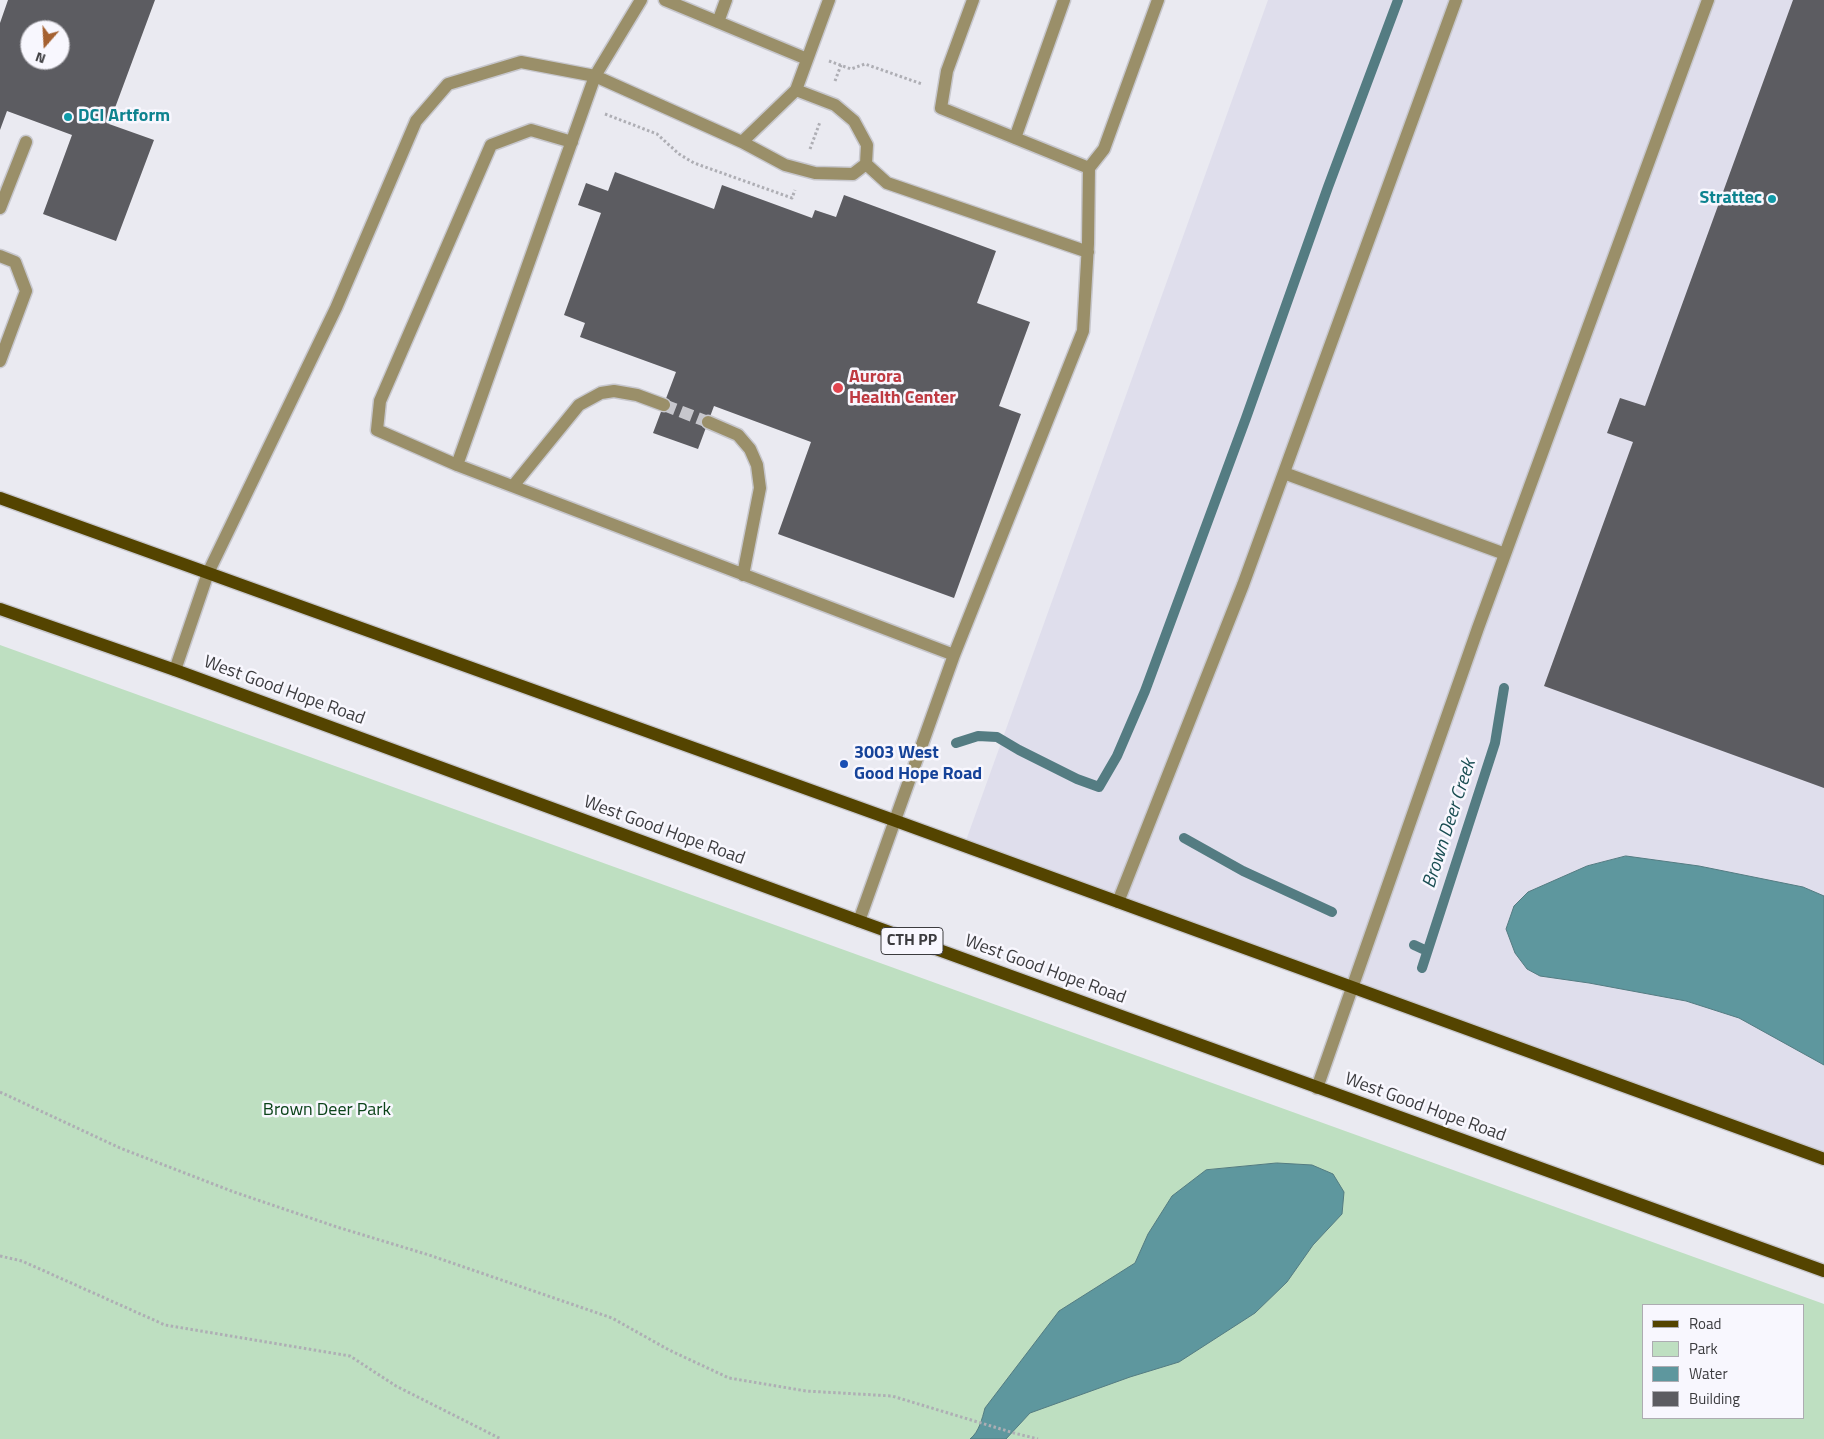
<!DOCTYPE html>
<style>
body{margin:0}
#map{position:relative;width:1824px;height:1439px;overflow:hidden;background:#eaeaf1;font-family:"Titillium Web",sans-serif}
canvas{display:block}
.legend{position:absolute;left:1642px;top:1304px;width:162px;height:115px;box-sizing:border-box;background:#f8f7fe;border:1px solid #adacb2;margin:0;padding:6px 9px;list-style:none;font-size:15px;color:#3c3c3f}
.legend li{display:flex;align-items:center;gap:10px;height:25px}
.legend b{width:25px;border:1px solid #adacb2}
.north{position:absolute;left:20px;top:20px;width:50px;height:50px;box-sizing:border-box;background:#f8f7fe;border:1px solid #adacb2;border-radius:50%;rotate:199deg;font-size:14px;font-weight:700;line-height:20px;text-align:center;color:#3c3c3f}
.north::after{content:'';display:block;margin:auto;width:18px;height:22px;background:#a56131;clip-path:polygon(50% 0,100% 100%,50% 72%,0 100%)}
</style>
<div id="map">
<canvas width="1824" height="1439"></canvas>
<ul class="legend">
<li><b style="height:6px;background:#544400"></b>Road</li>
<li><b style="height:14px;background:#bedfc1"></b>Park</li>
<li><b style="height:14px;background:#5e979e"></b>Water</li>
<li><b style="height:14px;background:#5c5c61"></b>Building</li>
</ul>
<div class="north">N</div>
</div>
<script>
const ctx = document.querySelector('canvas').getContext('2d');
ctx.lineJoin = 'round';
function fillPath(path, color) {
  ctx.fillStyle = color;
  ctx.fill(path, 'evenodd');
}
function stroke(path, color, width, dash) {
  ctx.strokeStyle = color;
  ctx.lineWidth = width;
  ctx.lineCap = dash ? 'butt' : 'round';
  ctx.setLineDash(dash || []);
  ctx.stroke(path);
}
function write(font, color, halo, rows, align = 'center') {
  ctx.font = font + ' "Titillium Web",sans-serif';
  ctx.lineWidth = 5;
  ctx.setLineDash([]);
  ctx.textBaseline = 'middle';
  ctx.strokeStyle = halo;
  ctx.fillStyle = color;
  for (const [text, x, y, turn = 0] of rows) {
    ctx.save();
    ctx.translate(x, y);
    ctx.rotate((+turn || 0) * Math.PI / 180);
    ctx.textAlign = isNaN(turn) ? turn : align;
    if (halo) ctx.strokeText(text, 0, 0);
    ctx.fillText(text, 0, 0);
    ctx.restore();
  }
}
const built = new Path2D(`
 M1268 0H1824V1159L964 846Z`);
const green = new Path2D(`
 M0 645 1824 1304V1439H0ZM1643 1305H1803V1418H1643Z`);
const water = new Path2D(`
 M1626 856 1699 866 1803 887 1824 896V1065L1739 1018 1686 1001 1589 983 1540 976 1527 969 1515 953 1506 929 1514 906 1528 892 1587 866Z
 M1277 1163 1312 1165 1333 1174 1344 1192 1342 1214 1313 1245 1287 1282 1255 1313 1179 1362 1130 1377 1030 1413 1006 1439H970C979 1432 982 1419 985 1408L1059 1311 1135 1263 1148 1234 1172 1196 1206 1170Z`);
const stream = new Path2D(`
 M956 743 978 736 997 737 1019 750 1077 779 1099 787 1117 756 1145 691 1246 418 1328 187 1398 0
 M1184 838 1243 871 1332 912
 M1414 945 1427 951
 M1422 968 1495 743 1504 688`);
const building = new Path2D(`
 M8 0H155L109 124 154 140 116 241 43 214 72 135 7 111 0 130V23ZM30 30H60V60H30Z
 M1793 0H1824V788L1544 686 1633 442 1607 433 1620 398 1645 406Z
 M615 172 714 209 722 185 812 218 815 210 836 217 844 195 996 251 977 303 1030 322 999 406 1021 414 954 598 778 534 811 442 714 406 698 449 653 433 676 372 580 337 585 323 564 315 601 213 578 205 586 183 608 191Z`);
const minorTunnel = new Path2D(`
 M664 405 708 422`);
const path = new Path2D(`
 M829 61 851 69 865 64 922 84
 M835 81 841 65
 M605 114 657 134 679 154 694 163 792 198 795 190
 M810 149 820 122
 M0 1092 120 1148 234 1192 337 1227 429 1255 612 1318 669 1350 729 1378 806 1391 892 1396 1014 1433 1038 1439
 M0 1256 22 1261 165 1325 350 1356 396 1386 501 1439`);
const minor = new Path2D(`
 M665 0 807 59
 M973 0 947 71 941 108 1089 168
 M718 22 726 0
 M1015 138 1064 0
 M572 142 531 130 491 145 380 401 377 430 457 465 954 655
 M742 142 785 165 815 173 853 174 866 164 867 145 854 121 835 105 796 90
 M866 164 887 183 1088 252
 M0 208 26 142
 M0 256 15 262 26 291 0 361
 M708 422 738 435 750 449 757 465 760 488 743 575
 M457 465 595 76 641 0
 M1284 473 1505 554
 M513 486 579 405 601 393 614 391 637 395 664 405
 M175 670 208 573 336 308 416 121 448 84 521 62 595 76 742 142 796 90 829 0
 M1118 902 1243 585 1456 0
 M859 921 954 655 1083 331 1088 244 1089 168 1104 149 1158 0
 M1317 1088 1478 628 1708 0`);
const major = new Path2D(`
 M0 498 896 821 1824 1159
 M0 609 175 670 859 921 1824 1271`);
const markers = [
 [68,117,5,"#0f9aa8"],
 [1772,199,5,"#0f9aa8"],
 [838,388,6,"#e0444e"],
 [844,764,5,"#1a4fb4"]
];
const shields = [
 [912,941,62]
];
const shieldNames = [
 ["CTH PP",912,941]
];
const cultureNames = [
 ["DCI Artform",78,117],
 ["Strattec",1762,199,"right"]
];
const healthNames = [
 ["Aurora",849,378],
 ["Health Center",849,399]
];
const streetNames = [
 ["West Good Hope Road",284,691,20],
 ["West Good Hope Road",664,831,20],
 ["West Good Hope Road",1045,970,20],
 ["West Good Hope Road",1425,1108,20]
];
const transitNames = [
 ["3003 West",854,754],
 ["Good Hope Road",854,775]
];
const parkNames = [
 ["Brown Deer Park",327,1111]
];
const waterNames = [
 ["Brown Deer Creek",1450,824,-72]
];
fillPath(built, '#dfdeec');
fillPath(green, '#bedfc1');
fillPath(water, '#5e979e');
stroke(water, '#547c82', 1);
stroke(stream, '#547c82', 10);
fillPath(building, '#5c5c61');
stroke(minorTunnel, '#c7c7cd', 12, [12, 6]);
stroke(minor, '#c7c7cd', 15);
stroke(major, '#c7c7cd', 15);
stroke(path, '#aeaeb4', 3, [2.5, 2.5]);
stroke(minor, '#9a8f69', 12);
stroke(major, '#544400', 12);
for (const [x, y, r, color] of markers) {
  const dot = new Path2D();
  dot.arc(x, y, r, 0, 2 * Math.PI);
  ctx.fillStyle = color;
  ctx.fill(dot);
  stroke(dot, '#f8f7fe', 2);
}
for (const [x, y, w] of shields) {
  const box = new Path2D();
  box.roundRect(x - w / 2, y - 13.5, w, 27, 4);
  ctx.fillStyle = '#f8f7fe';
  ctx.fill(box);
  stroke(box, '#3c3c3f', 1);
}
write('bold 16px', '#3c3c3f', null, shieldNames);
write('bold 18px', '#0d838f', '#f8f7fe', cultureNames, 'left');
write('bold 18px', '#be3a42', '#f8f7fe', healthNames, 'left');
write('18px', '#3c3c3f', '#f8f7fe', streetNames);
write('bold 18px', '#164399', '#f8f7fe', transitNames, 'left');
write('18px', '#0c441a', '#f8f7fe', parkNames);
write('italic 19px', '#194d52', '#f8f7fe', waterNames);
</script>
